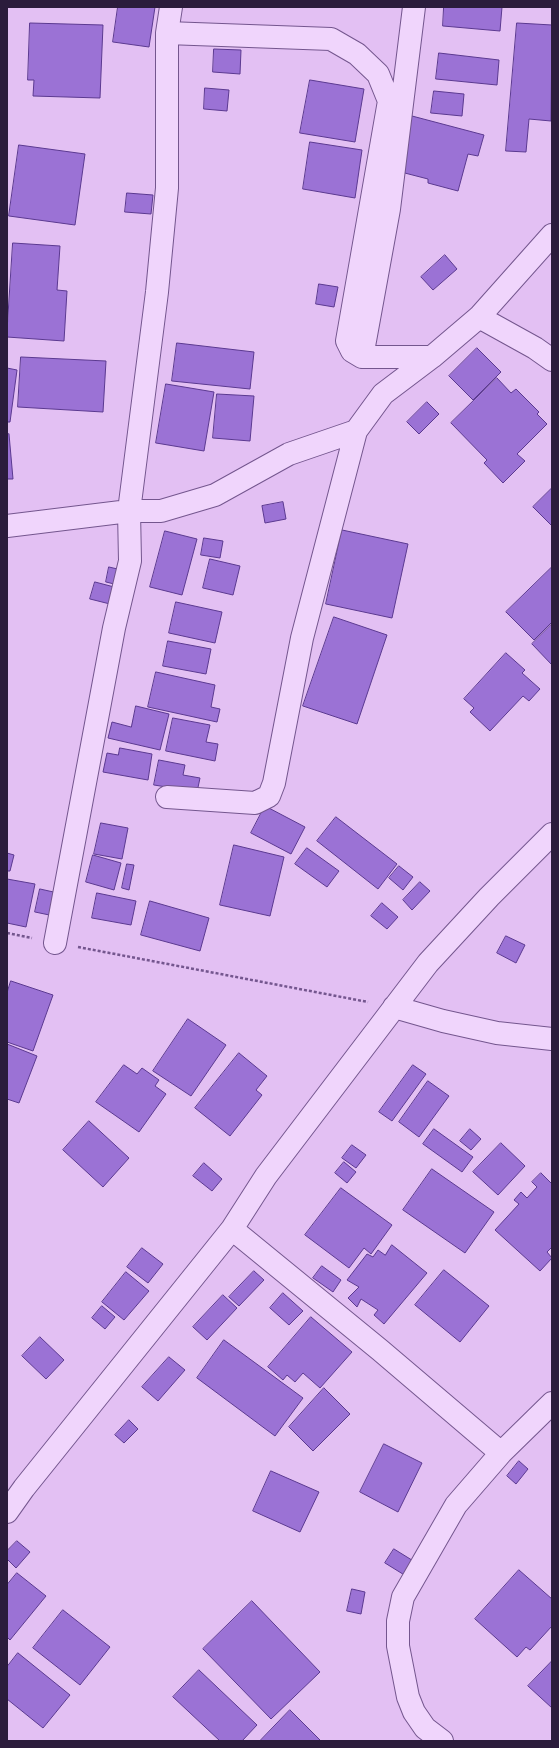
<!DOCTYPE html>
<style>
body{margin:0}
#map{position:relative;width:559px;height:1748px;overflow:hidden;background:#e3c0f3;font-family:"Crimson Pro",serif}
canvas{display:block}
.frame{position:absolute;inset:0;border:8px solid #2b1c3c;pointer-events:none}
</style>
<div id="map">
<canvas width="559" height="1748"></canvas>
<div class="frame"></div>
</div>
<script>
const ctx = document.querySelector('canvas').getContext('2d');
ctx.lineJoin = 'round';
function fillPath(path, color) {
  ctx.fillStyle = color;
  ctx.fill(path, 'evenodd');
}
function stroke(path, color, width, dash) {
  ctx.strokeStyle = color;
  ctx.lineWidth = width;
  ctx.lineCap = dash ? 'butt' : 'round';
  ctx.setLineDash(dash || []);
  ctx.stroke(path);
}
const building = new Path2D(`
 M118 7H155L149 47 113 42Z
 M444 7H502L500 31 443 26Z
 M30 23 103 25 100 98 33 96 34 80H28Z
 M517 23 552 25 551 121 529 119 526 152 506 151Z
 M214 49 241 50 240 74 213 72Z
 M439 53 499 60 497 85 436 79Z
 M310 80 364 89 355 142 300 133Z
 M205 88 229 90 227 111 204 109Z
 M434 91 464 94 462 116 431 113Z
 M412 116 484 135 478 156 468 154 458 191 428 183V179L397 171Z
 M310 142 362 150 355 198 303 189Z
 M19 145 85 154 75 225 9 216Z
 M127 193 153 195 151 214 125 212Z
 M13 243 60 246 57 290 67 291 64 341 7 337Z
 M445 255 457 269 433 290 421 277Z
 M319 284 338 287 334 307 316 304Z
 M177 343 254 352 250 389 172 381Z
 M477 348 501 372 473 400 449 376Z
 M21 357 106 361 103 412 18 407Z
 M7 368 17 370 10 422H7Z
 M497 378 511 393 516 389 539 412 537 414 547 424 517 454 525 461 503 483 484 463 487 460 451 423Z
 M166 384 214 392 204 451 156 443Z
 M217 394 254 396 250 441 213 438Z
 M427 402 439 414 419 434 407 422Z
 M9 434 13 479H7V435Z
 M552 488V526L533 507Z
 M283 502 286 519 265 523 262 506Z
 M342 530 408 544 392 618 326 604Z
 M165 531 197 539 182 595 150 587Z
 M204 538 223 541 220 558 201 555Z
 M210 559 240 566 233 595 203 588Z
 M109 567 126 571 122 586 106 582Z
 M552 567V622L534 640 506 612Z
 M95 582 118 588 114 605 90 599Z
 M176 602 222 612 215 643 169 633Z
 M334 617 387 635 357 724 303 706Z
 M552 624V665L532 644Z
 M168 641 211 649 206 674 163 666Z
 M506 653 525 670 522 673 540 689 529 701 523 696 490 731 470 712 474 708 464 699Z
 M156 672 215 685 211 707 220 709 217 722 148 707Z
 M136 706 169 714 160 750 108 738 112 722 131 727Z
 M173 718 210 725 206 742 218 744 215 761 166 751Z
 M120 748 152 754 148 780 103 772 107 753 118 755Z
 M159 760 185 765 183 775 200 778 197 792 154 785Z
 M265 806 305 827 291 854 251 833Z
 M336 817 397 864 378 889 317 841Z
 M101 823 128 828 122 859 94 854Z
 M234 845 284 857 270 916 220 905Z
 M307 848 339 871 327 887 295 864Z
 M7 853 14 855 10 871H7Z
 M93 855 121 863 114 890 86 882Z
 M127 864 134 865 129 890 122 888Z
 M399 866 413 877 403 890 389 878Z
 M7 879 35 884 26 927 7 923Z
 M420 882 430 891 412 910 403 900Z
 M40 889 58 893 54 916 35 912Z
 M97 893 136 901 131 925 92 918Z
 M150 901 209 918 200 951 141 935Z
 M382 903 398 917 387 929 371 916Z
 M506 936 525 945 516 963 497 953Z
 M11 981 53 995 33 1051 7 1042V993Z
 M188 1019 226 1045 191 1096 153 1071Z
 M7 1044 37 1056 19 1103 7 1099Z
 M239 1053 267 1076 256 1090 262 1095 230 1136 195 1108Z
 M124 1065 137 1074 142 1068 159 1080 155 1086 166 1094 139 1132 96 1102Z
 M413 1065 426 1074 392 1121 379 1112Z
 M428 1081 449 1096 419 1137 399 1122Z
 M89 1121 129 1158 103 1187 63 1150Z
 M434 1129 473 1157 462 1172 423 1144Z
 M470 1129 481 1139 471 1150 460 1141Z
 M501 1143 525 1166 498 1195 473 1172Z
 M352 1145 366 1155 356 1168 342 1158Z
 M344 1162 356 1172 347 1183 335 1173Z
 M204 1163 222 1179 212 1191 193 1176Z
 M432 1169 494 1212 465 1253 403 1210Z
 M541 1173 552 1184V1247L547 1252 552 1258 540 1271 495 1230 519 1204 514 1200 521 1192 527 1198 537 1187 532 1182Z
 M341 1188 392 1225 371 1254 364 1248 349 1268 305 1235Z
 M392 1245 427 1273 384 1324 374 1315 378 1310 361 1299 357 1307 348 1298 359 1287 347 1280 367 1254 373 1257 378 1250 385 1255Z
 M142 1248 163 1264 148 1283 127 1267Z
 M322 1266 341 1280 333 1292 313 1278Z
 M444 1270 489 1306 460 1342 415 1305Z
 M254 1271 264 1280 239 1306 229 1297Z
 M126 1272 149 1291 124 1320 102 1302Z
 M283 1293 303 1311 289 1325 270 1308Z
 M223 1295 237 1308 207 1340 193 1327Z
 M102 1306 115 1317 105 1329 92 1318Z
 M311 1317 352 1352 320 1388 303 1373 295 1382 287 1375 283 1380 268 1367Z
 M40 1337 64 1360 46 1379 22 1356Z
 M224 1340 303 1398 275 1436 197 1378Z
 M169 1357 185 1370 158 1401 142 1387Z
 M324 1388 350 1414 313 1451 289 1427Z
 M129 1420 138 1429 124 1443 115 1435Z
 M384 1444 422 1463 398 1512 360 1492Z
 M519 1461 528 1469 516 1484 507 1476Z
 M271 1471 319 1492 300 1532 253 1511Z
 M17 1541 30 1552 16 1568 7 1559V1551Z
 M394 1549 415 1562 406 1576 385 1563Z
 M519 1570 552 1599V1626L530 1650 526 1647 517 1657 475 1619Z
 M17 1573 46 1596 10 1640 7 1637V1585Z
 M352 1589 365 1592 361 1614 347 1611Z
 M252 1601 320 1672 271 1719 203 1649Z
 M63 1610 110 1647 80 1685 33 1648Z
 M18 1653 70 1695 43 1728 7 1699V1667Z
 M552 1661V1708L528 1686Z
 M199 1670 257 1725 242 1741H220L173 1697Z
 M290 1710 321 1741H260Z`);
const path = new Path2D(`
 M7 933 32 938
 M78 947 368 1002`);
const street = new Path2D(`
 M167 33 331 39 357 54 378 74 389 101 347 341 352 351 362 357H432
 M479 317 535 348 552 360
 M362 357 389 209 414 7
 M7 526 129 511H161L215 495 289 454 356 431 383 394 432 357 479 317 552 235
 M167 797 255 803 269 796 274 783 302 638 356 431
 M55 943 114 628 130 561 129 511 157 292 167 188V33L171 7
 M394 1007 443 1021 497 1033 552 1039
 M232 1229 380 1350 501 1453
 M7 1512 24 1488 232 1229 266 1176 428 963 489 897 552 834
 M442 1741 425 1728 414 1712 408 1697 398 1646V1621L403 1597 456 1505 501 1453 552 1403`);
fillPath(building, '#9b72d5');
stroke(building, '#5b3990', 1);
stroke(street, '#74568e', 24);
stroke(path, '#74568e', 2.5, [3, 2]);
stroke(street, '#f0d5fc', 22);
</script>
